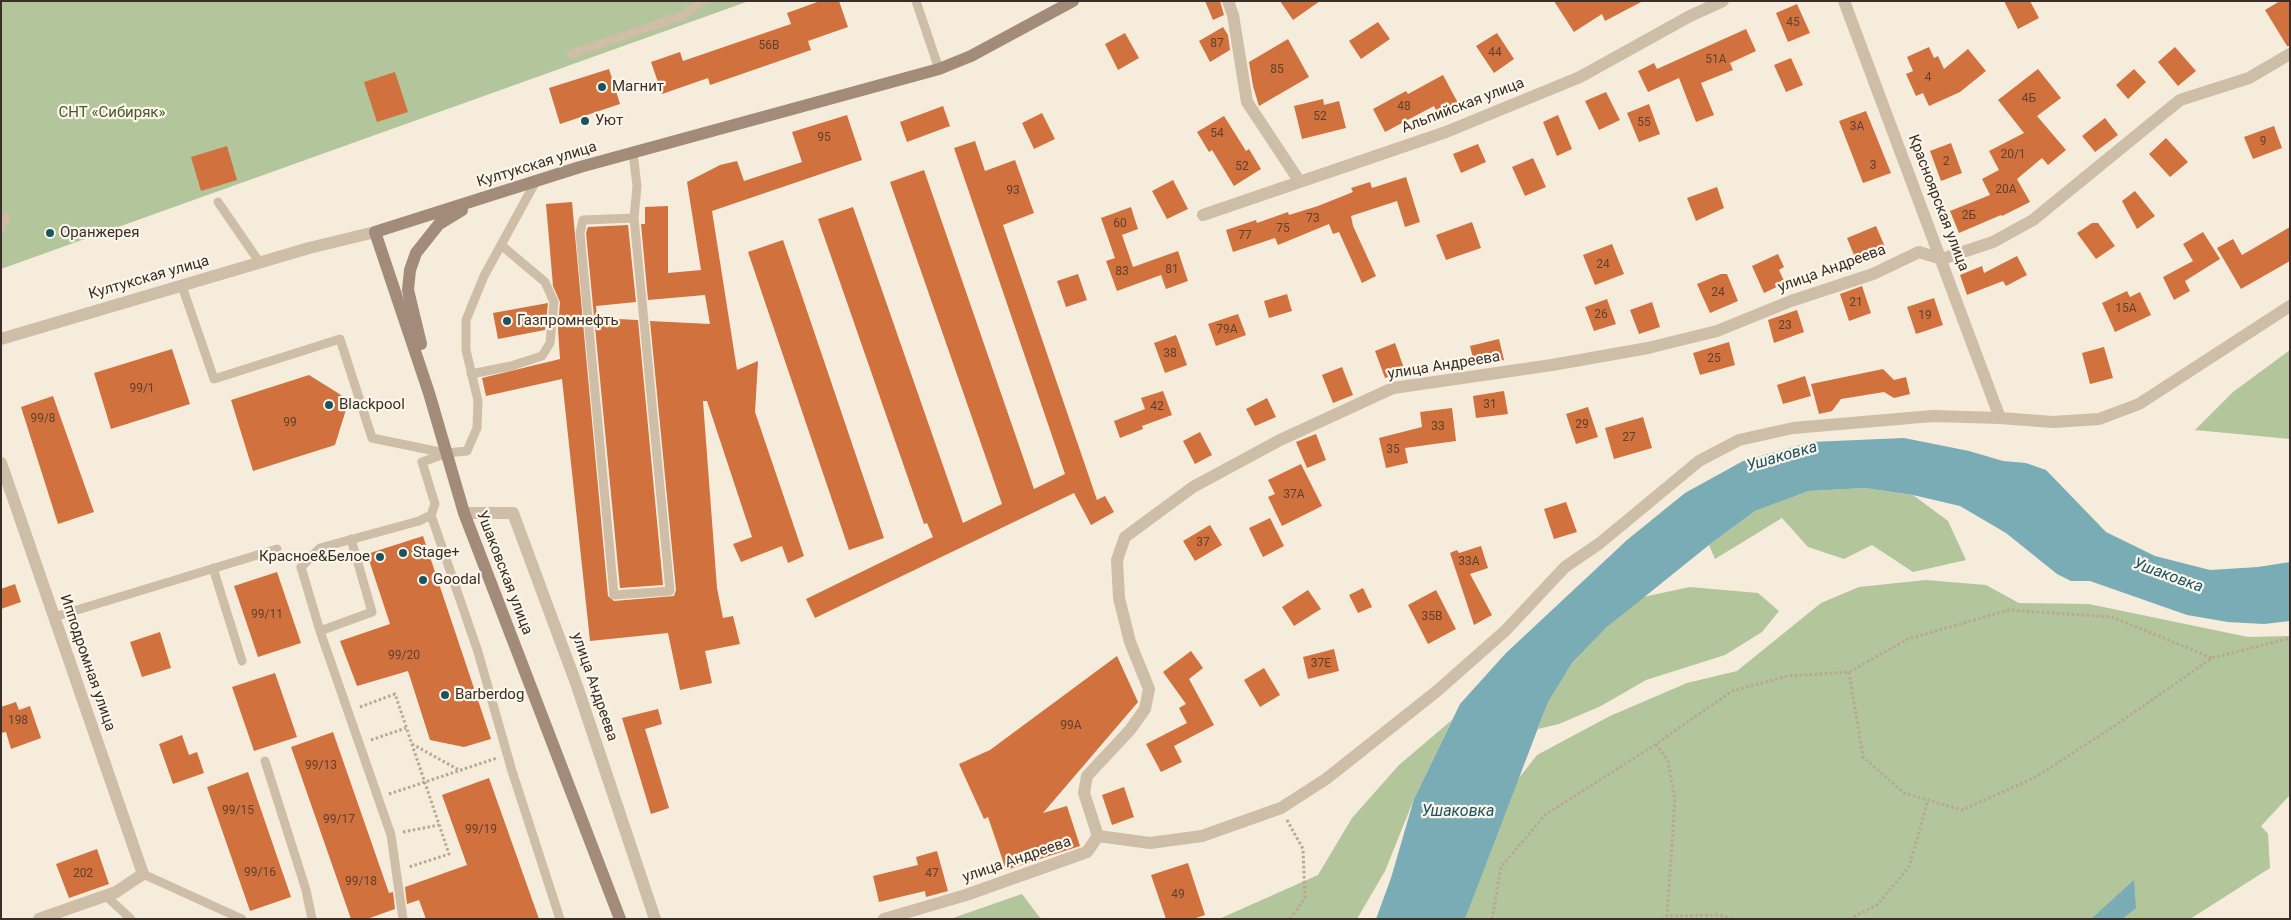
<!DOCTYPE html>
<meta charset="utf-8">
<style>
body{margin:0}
#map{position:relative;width:2291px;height:920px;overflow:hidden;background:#f5ecdc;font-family:Roboto,sans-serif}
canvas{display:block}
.frame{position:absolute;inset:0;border:2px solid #3a2f28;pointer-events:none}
</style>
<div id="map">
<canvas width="2291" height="920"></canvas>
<div class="frame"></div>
</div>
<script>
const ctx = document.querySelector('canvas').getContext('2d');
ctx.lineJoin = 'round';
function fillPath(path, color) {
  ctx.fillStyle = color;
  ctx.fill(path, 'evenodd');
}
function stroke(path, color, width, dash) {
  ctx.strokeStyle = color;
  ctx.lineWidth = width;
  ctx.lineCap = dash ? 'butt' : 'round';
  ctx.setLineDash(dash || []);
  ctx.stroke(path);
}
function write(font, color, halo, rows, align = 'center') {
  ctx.font = font + ' Roboto,sans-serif';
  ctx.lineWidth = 4.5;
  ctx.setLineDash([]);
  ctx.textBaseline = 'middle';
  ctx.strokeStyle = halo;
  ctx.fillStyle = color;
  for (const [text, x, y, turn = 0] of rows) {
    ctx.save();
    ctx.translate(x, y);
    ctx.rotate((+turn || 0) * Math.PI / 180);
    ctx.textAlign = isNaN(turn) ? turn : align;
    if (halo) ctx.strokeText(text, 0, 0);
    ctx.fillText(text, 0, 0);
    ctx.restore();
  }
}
const green = new Path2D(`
 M1 1H749L1 269Z
 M2290 350V439L2195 430 2233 392Z
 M1865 488 1913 495 1948 521 1966 560 1913 572 1872 545 1844 559 1808 547 1782 518 1715 559 1709 545 1755 511 1809 491Z
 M1926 580 1986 585 2019 603 2089 604 2248 637 2290 636V795L2261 826 2268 834 2270 868 2190 919H1465L1515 783 1537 755 1610 716 1687 683 1737 671 1821 603 1859 587Z
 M1690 587 1758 593 1779 611 1762 632 1725 655 1646 680 1601 706 1559 724 1538 729 1548 701 1572 663 1607 627 1643 597Z
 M1452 720 1414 799 1385 871 1357 919H1219L1318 875 1352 818 1399 765Z
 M1022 894 1041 919H950Z`);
const water = new Path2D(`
 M1904 438 1969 451 2003 461 2026 463 2046 470 2106 532 2155 556 2210 570 2258 567 2290 562V621L2264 624 2228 622 2187 615 2090 581H2071L2057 574 2006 533 1960 506 1913 495 1865 488 1809 491 1755 511 1709 545 1607 627 1572 663 1548 702 1465 919H1376L1391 878 1414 799 1460 704 1506 653 1627 540 1685 493 1743 461 1811 442Z
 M2134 880 2136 908 2122 919H2091Z`);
const building = new Path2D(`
 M820 1H839L848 27 808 41 811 50 710 85 708 78 662 94 651 62 680 52 683 61 791 24 787 13Z
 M1205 1H1220L1224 15 1213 20Z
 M1280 1H1320L1293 20Z
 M1554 1H1643L1605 21 1602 14 1574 32Z
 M2004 1H2030L2039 18 2018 29Z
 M2280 1H2290V46H2287L2265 10Z
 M1797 4 1810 33 1788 42 1776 13Z
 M1378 22 1390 39 1361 59 1349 41Z
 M1223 27 1228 35 1230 50 1210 62 1199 41Z
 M1746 29 1756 51 1730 63 1733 70 1701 83 1714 115 1696 122 1679 78 1648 92 1638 71 1654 63 1657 69Z
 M1125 33 1139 58 1118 70 1105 44Z
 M1497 33 1514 59 1494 73 1476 46Z
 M1288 39 1309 77 1259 106 1253 86 1249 62Z
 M1929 47 1934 58 1938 56 1944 69 1968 49 1986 71 1960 92 1929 106 1923 93 1916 96 1906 74 1913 71 1907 57Z
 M2175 47 2196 71 2178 86 2158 62Z
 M1791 58 1803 85 1786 92 1774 65Z
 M609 69 620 104 560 124 549 88Z
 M2038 69 2061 98 2037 116 2066 150 2048 165 2042 158 2017 179 2030 202 2002 216 2001 215 1959 233 1950 211 1990 195 1982 179 1999 170 1989 151 2024 133 1998 100Z
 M2134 69 2146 82 2128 99 2116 85Z
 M395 72 408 112 377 122 364 82Z
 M1443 75 1458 103 1438 114 1434 106 1385 132 1373 109 1406 91 1408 94Z
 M1606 92 1620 120 1599 130 1585 101Z
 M1323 99 1324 105 1339 101 1346 128 1302 139 1294 106Z
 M1649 104 1660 134 1639 142 1627 113Z
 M943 106 950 126 907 142 900 122Z
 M1866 111 1891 173 1863 183 1839 121Z
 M1042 113 1055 139 1034 149 1022 123Z
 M847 115 862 160 712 211 737 370 758 361 755 412 804 556 788 563 782 546 741 562 733 544 752 537 707 401H703L717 588 723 618 733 616 740 644 705 651 712 683 680 690 668 633 590 641 562 379 486 396 482 378 560 359 558 329 560 302 553 286 546 204 572 202 608 596 614 601 674 596 676 590 650 321 710 324 705 295 648 300 641 224H645V207L668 206V273L701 270 687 182 720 165 737 161 744 181 802 162 792 132Z
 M1558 115 1572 149 1557 156 1543 122Z
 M1224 116 1246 151 1249 149 1261 169 1234 186 1212 150 1209 152 1197 132Z
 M2105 118 2118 135 2095 152 2082 136Z
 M2274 126 2282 148 2253 159 2244 137Z
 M2166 138 2188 162 2170 177 2149 154Z
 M975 141 985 171 1015 160 1034 213 1003 225 1097 500 1105 496 1114 512 1091 525 1074 493 815 618 806 599 933 537 927 523 924 524 818 219 853 207 963 523 1002 504 890 182 924 170 1034 489 1065 474 954 148Z
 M1951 143 1962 173 1941 181 1930 151Z
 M1478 144 1486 162 1461 173 1453 154Z
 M227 146 237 180 201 191 191 157Z
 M1533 158 1546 187 1525 196 1512 167Z
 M1406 177 1420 222 1405 227 1397 201 1351 216 1353 226 1376 276 1362 283 1339 232 1333 234 1329 224 1278 245 1275 238 1233 252 1226 230 1256 220 1257 223 1288 212 1289 215 1318 206 1353 192 1351 188 1370 182 1372 188Z
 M1173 180 1188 209 1167 219 1152 191Z
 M1717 187 1724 208 1696 221 1687 198Z
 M2135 191 2155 216 2137 229 2122 201Z
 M1131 207 1138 229 1122 235 1133 267 1178 251 1188 281 1166 289 1161 275 1117 291 1106 261 1115 258 1101 218Z
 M1472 222 1481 248 1446 260 1436 235Z
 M2092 223H2098L2115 246 2096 259 2077 233Z
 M628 225 636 302 596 306 597 318 638 320 663 585 620 588 586 233 588 227Z
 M1876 226 1885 247 1856 260 1847 238Z
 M2290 227V261L2241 289 2217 248 2233 239 2242 255Z
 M2203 232 2220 259 2185 281 2190 291 2174 300 2163 277 2193 261 2183 244Z
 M783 240 884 538 849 550 748 252Z
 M1612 244 1624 274 1595 285 1583 255Z
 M1778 254 1784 267 1779 270 1785 283 1764 293 1752 266Z
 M2017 256 2027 275 2006 286 2003 281 1967 295 1960 275 1982 266 1984 273Z
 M1078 274 1087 300 1066 307 1057 281Z
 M1721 274H1727L1738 301 1710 313 1697 284Z
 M1862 286 1871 313 1849 321 1840 294Z
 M2127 291 2130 297 2140 292 2151 315 2115 332 2102 303Z
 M1287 294 1292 311 1269 318 1264 301Z
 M1934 298 1943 325 1916 334 1907 307Z
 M1607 299 1616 324 1594 331 1585 307Z
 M1652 302 1660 327 1639 334 1630 310Z
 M548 303 545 330 498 339 493 313Z
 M1797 310 1804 332 1774 343 1768 320Z
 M1238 314 1246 335 1216 346 1208 324Z
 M1176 335 1187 365 1165 373 1154 343Z
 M1499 339 1504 360 1475 366 1470 346Z
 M1729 342 1735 365 1700 375 1693 353Z
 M1395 343 1405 371 1385 378 1375 351Z
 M2104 347 2113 378 2090 384 2082 353Z
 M172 349 190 404 111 429 94 373Z
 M1342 367 1353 395 1333 403 1322 375Z
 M1883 369 1894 380 1906 377 1910 394 1894 398 1884 392 1841 399 1832 411 1819 414 1811 384Z
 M309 375 349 400 335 445 253 471 231 400Z
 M1805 376 1811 396 1783 404 1777 385Z
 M1163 391 1172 415 1142 426 1143 429 1120 438 1114 421 1145 409 1141 398Z
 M1504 391 1508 414 1476 418 1473 396Z
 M53 396 94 512 58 524 21 407Z
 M1267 398 1276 417 1255 426 1246 409Z
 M1588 407 1598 437 1576 444 1566 414Z
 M1452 408 1456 441 1405 448 1408 463 1386 468 1379 438 1422 427 1420 412Z
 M1643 417 1652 448 1614 459 1605 428Z
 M1200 432 1212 455 1195 464 1183 441Z
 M1316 434 1326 460 1307 468 1296 442Z
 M1301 464 1322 506 1282 526 1268 497 1275 494 1268 480Z
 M1566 502 1577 532 1554 539 1544 509Z
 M1270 518 1284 546 1263 557 1249 528Z
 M1210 525 1222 545 1195 561 1183 541Z
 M423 536 491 739 464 747 430 740 408 671 357 686 340 641 390 624 367 554Z
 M1481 546 1488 568 1470 574 1492 615 1474 625 1450 553 1457 550 1459 553Z
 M277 572 301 643 258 657 234 586Z
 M15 584 21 602 1 609V589Z
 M1363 588 1372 607 1358 613 1349 595Z
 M1308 590 1321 609 1294 626 1282 607Z
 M1436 590 1456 629 1428 644 1408 605Z
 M160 632 171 668 142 677 130 642Z
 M1334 649 1339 671 1308 679 1303 657Z
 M1191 651 1203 668 1189 679 1214 725 1174 746 1182 762 1161 772 1146 744 1187 723 1179 708 1186 704 1163 672Z
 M1117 656 1138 702 1043 813 1067 806 1080 846 1006 870 988 817 984 819 959 764 990 750Z
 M1264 668 1280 695 1260 707 1244 680Z
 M275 673 297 737 254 751 232 687Z
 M16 702 19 710 30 706 41 738 11 749 6 732 1 733V707Z
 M658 709 662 724 645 729 669 808 651 814 622 718Z
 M333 732 389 893 393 892 395 909 367 919H351L291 747Z
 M182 735 189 755 197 752 204 773 173 784 159 744Z
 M248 772 291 897 250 911 207 787Z
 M489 778 539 919H426L419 900 407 904 405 887 467 865 442 795Z
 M1124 787 1134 817 1112 825 1102 795Z
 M97 849 109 884 69 898 56 864Z
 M937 851 948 891 926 897 925 891 879 902 873 876 918 865 916 857Z
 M1188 863 1205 915 1193 919H1166L1151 875Z`);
const path = new Path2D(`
 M1849 672 1863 757 1904 793 1962 810 2034 778 2116 725 2212 658 2290 638
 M360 707 395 694 449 854 409 867
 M371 740 406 728
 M412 744 459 770
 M1656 744 1668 761 1675 800 1667 916
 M389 794 497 758
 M1287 820 1303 849 1305 898 1290 919
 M403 832 439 825
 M1492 919 1501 867 1545 815 1656 744 1732 691 1788 676 1849 672 1908 639 2009 610 2112 617 2212 658
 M1661 919 1667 916 1720 915 1734 919
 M1849 919 1877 905 1909 867 1928 800`);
const service = new Path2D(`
 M916 1 939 69
 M571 54 681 16 703 1
 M633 153 637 186 634 218
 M218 202 260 263
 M634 218 670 591 614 595 580 233 583 220Z
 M1 228 6 216
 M182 286 214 379 340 339 372 438 445 453
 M471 374 511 366 542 356 550 343 554 302 545 282 501 245
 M431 515 478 652 512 771 560 919
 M213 568 242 661
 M54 617 277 549
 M320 631 372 612 351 539
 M265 761 306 890 312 919
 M143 874 242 919
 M105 895 131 919
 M403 919 391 835 320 631 301 567 320 548 419 521 431 515 435 504 422 462 447 453 467 451 477 428 478 401 466 350V320L484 276 536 181`);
const minor = new Path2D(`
 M1228 1 1233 15 1247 102 1300 182
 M1844 1 2000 418
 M1203 215 1446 132 1580 77 1690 16 1723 1
 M1 463 143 874 116 892 39 919
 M464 513H513L577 686 655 919
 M1098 836 1150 843 1202 836 1281 808 1326 779 1437 691 1505 631 1565 567 1600 543 1699 461 1739 440 1793 428 1933 416 2000 418 2053 422 2099 419 2139 404 2290 306
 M884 919 966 895 1087 852 1098 836 1084 793 1087 776 1130 730 1145 709 1149 689 1130 642 1119 598 1117 560 1125 537 1193 487 1280 440 1393 388 1552 365 1648 348 1717 331 1791 301 1873 274 1919 252 1942 259 1993 242 2033 220 2180 100 2249 78 2290 54`);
const tertiary = new Path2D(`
 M1 339 309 248 375 232`);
const secondary = new Path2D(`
 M421 344 408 290 410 270 416 253 439 224 462 210
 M620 919 464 513 429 393 375 232 580 167 939 69 971 56 1073 1`);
const markers = [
 [602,87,5,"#195460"],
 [585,121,5,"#195460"],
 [50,233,5,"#195460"],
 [507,321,5,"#195460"],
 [329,405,5,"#195460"],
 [403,553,5,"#195460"],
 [380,557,5,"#195460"],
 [423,580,5,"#195460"],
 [445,695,5,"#195460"]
];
const numberNames = [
 ["45",1793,23],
 ["87",1217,44],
 ["56В",769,46],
 ["44",1495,53],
 ["51А",1716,60],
 ["85",1277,70],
 ["4",1928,78],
 ["4Б",2029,99],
 ["48",1404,107],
 ["52",1320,117],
 ["55",1644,123],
 ["3А",1857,127],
 ["54",1217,134],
 ["95",824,138],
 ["9",2263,142],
 ["20/1",2013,155],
 ["2",1946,162],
 ["3",1873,166],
 ["52",1242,167],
 ["20А",2006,190],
 ["93",1013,191],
 ["2Б",1969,216],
 ["73",1313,219],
 ["60",1120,224],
 ["75",1283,229],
 ["77",1245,236],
 ["24",1603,265],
 ["81",1172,270],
 ["83",1122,272],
 ["24",1718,293],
 ["21",1856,303],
 ["15А",2126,309],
 ["26",1601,315],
 ["19",1925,316],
 ["23",1785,326],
 ["79А",1227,330],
 ["38",1170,354],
 ["25",1714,359],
 ["99/1",142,389],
 ["31",1490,405],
 ["42",1157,407],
 ["99/8",43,419],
 ["99",290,423],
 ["29",1582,425],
 ["33",1438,427],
 ["27",1629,438],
 ["35",1393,450],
 ["37А",1294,495],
 ["37",1203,543],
 ["33А",1469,562],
 ["99/11",267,615],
 ["35В",1432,617],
 ["99/20",404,656],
 ["37Е",1321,664],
 ["198",18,721],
 ["99А",1071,726],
 ["99/13",321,766],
 ["99/15",238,811],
 ["99/17",339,820],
 ["99/19",481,830],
 ["99/16",260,873],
 ["202",83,874],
 ["47",932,874],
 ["99/18",361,882],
 ["49",1178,895]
];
const poiNames = [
 ["Магнит",612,87],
 ["Уют",595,121],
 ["Оранжерея",60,233],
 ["Газпромнефть",517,321],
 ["Blackpool",339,405],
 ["Stage+",413,553],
 ["Красное&Белое",370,557,"right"],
 ["Goodal",433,580],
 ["Barberdog",455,695]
];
const streetNames = [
 ["Альпийская улица",1463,106,-21],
 ["Култукская улица",537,165,-17],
 ["Красноярская улица",1938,203,69],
 ["улица Андреева",1832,269,-20],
 ["Култукская улица",149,278,-16],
 ["улица Андреева",1444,366,-9],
 ["Ушаковская улица",504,573,69],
 ["Ипподромная улица",87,663,71],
 ["улица Андреева",594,687,71],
 ["улица Андреева",1017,860,-19]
];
const parkNames = [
 ["СНТ «Сибиряк»",112,113]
];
const waterNames = [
 ["Ушаковка",1782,457,-16],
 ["Ушаковка",2168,576,20],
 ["Ушаковка",1458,812]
];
fillPath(green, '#b3c59b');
fillPath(water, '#79acb4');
fillPath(building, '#d1713e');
stroke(path, '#baa791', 3, [2.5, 2.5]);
stroke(service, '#cebda7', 9);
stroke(minor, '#cebda7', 12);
stroke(tertiary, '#cebda7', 12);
stroke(secondary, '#a28b78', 12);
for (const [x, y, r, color] of markers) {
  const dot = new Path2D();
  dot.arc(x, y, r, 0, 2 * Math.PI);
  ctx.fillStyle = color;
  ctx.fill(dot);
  stroke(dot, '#fbf5ea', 2);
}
write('12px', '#60402e', null, numberNames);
write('15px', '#3a2f28', '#fbf5ea', poiNames, 'left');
write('15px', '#3a2f28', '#fbf5ea', streetNames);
write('15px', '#445b29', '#fbf5ea', parkNames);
write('italic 16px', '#195460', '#fbf5ea', waterNames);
</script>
